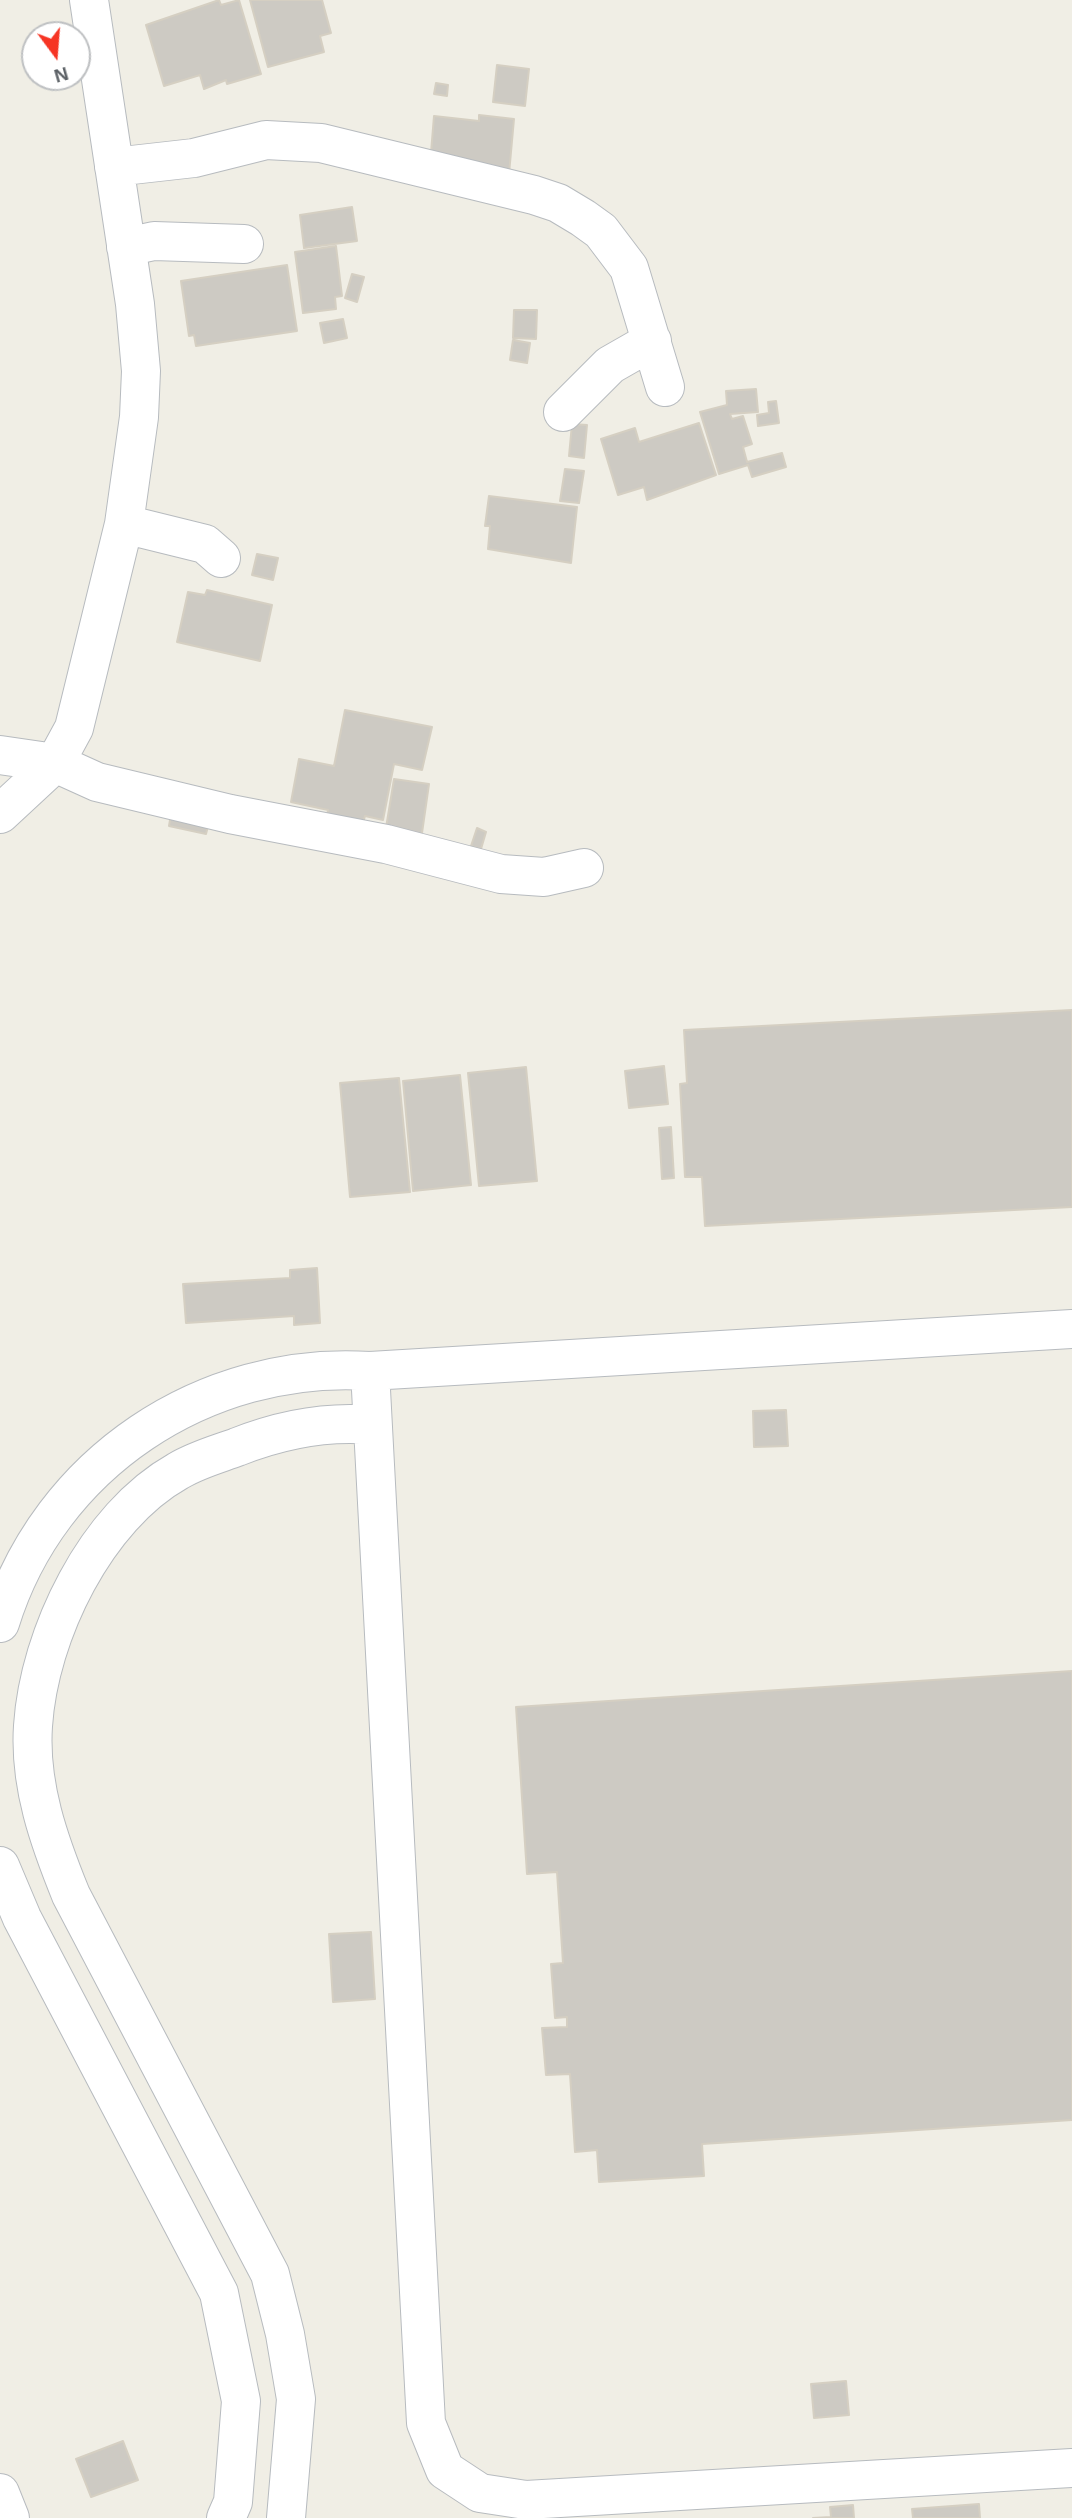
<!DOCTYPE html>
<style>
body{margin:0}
#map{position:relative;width:1072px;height:2518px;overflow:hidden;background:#f0eee5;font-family:Helvetica,sans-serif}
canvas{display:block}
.north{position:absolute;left:21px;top:21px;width:70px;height:70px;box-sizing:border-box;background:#fff;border:2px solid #bec0c2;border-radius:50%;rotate:164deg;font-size:19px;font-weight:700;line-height:28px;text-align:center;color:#5c6166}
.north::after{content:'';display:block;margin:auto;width:24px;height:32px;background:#f63524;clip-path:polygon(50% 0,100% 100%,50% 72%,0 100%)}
</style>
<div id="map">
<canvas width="1072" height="2518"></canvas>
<div class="north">N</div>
</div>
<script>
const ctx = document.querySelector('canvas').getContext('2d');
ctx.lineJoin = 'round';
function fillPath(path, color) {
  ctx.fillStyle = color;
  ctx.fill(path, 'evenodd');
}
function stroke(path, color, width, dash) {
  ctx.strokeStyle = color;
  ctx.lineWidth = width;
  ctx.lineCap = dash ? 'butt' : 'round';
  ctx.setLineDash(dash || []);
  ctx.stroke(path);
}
const building = new Path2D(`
 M219 0 221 5 239 0 261 74 227 84 226 80 204 89 200 75 164 86 146 25Z
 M250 0H322L331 33 320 36 324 52 268 67Z
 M497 65 529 69 525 106 493 102Z
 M436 83 448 85 447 96 434 94Z
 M479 115 514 119 509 174 430 165 434 116 479 121Z
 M352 207 357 241 304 248 300 215Z
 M336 246 342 296 335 297 336 309 303 313 295 252Z
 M287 265 297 331 196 346 194 335 189 336 181 281Z
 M352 274 364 277 357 302 345 298Z
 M514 310H537L536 339 513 338Z
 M343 319 347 338 324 343 320 323Z
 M513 340 530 343 527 363 510 360Z
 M756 389 758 412 730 414 732 419 743 416 752 444 743 447 747 462 782 453 786 467 752 477 748 465 719 474 700 412 727 405 726 391Z
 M776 401 779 423 758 426 757 415 769 413 768 402Z
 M699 423 716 475 647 500 644 487 618 495 601 439 635 428 639 442Z
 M572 424 587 425 584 458 569 456Z
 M565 469 584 471 579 503 560 501Z
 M489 496 577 507 571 563 488 549 490 526H485Z
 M257 554 278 558 273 580 252 575Z
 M207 590 272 605 260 661 177 642 188 592 205 595Z
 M345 710 432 727 422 770 394 764 383 820 365 816 363 823 327 816 328 810 291 802 299 759 334 766Z
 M394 779 429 784 421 840 385 834Z
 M171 814 209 822 206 834 169 826Z
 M477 828 486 832 481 849 471 846Z
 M1072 1010V1207L705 1226 702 1177H685L680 1084 687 1083 684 1030Z
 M664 1066 668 1104 629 1108 625 1071Z
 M526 1067 537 1181 479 1186 468 1073Z
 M460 1075 471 1185 413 1191 403 1081Z
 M399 1078 410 1192 350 1197 340 1083Z
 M671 1127 674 1178 662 1179 659 1128Z
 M317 1268 320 1323 294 1325V1316L186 1323 183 1284 290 1278V1270Z
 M786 1410 788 1446 754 1447 753 1411Z
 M1072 1671V2120L702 2144 704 2176 599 2182 597 2150 575 2152 570 2074 546 2075 542 2028 567 2027V2017L555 2018 551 1964 563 1963 557 1872 527 1874 516 1707Z
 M371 1932 375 1999 333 2002 329 1934Z
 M846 2381 849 2415 814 2418 811 2384Z
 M123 2441 138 2480 91 2497 76 2459Z
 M979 2504 980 2518H913L912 2509Z
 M853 2505 854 2518H813L831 2517 830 2507Z`);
const minor = new Path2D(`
 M114 167 194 158 266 140 321 143 534 195 558 203 583 218 601 231 629 268 665 387
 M126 247 154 241 244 244
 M563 412 610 365 652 341
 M124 524 205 544 221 558
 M0 755 55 763 97 782 230 814 386 844 501 874 544 877 584 868
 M0 814 55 763 74 728 124 524 139 417 141 371 135 304 89 0
 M370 1371 426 2423 445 2470 480 2493 526 2500 1072 2468
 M0 1623C49 1463 205 1360 370 1371L1072 1329
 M0 1866 22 1918 219 2293 241 2401 233 2502 226 2518
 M0 2493 10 2518
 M286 2518 296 2399 285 2334 270 2274 71 1895C49 1841 29 1785 33 1726 39 1634 96 1517 178 1471 196 1460 218 1454 237 1447 280 1430 327 1421 372 1425`);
fillPath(building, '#cdcac3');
stroke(building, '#d5cfc2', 2);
stroke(minor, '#b7bbbf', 40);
stroke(minor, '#fff', 38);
</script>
